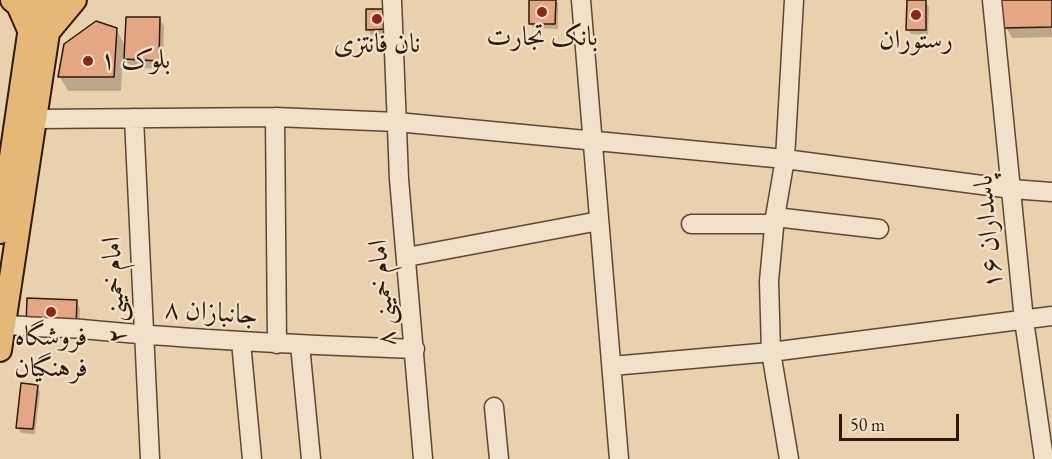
<!DOCTYPE html>
<meta charset="utf-8">
<style>
body{margin:0}
#map{position:relative;width:1052px;height:459px;overflow:hidden;background:#ead1ae;font-family:"EB Garamond",serif}
canvas{display:block}
.scale{position:absolute;left:839px;top:414px;width:120px;height:27px;box-sizing:border-box;border:3px solid #2c1b07;border-top:0;padding-left:8px;font-size:18px;line-height:21px;white-space:nowrap;color:#2c1b07;-webkit-text-stroke:4px #f1e1ca;paint-order:stroke}
</style>
<div id="map">
<canvas width="1052" height="459"></canvas>
<div class="scale">50 m</div>
</div>
<script>
const ctx = document.querySelector('canvas').getContext('2d');
ctx.lineJoin = 'round';
function fillPath(path, color) {
  ctx.fillStyle = color;
  ctx.fill(path, 'evenodd');
}
function stroke(path, color, width, dash) {
  ctx.strokeStyle = color;
  ctx.lineWidth = width;
  ctx.lineCap = dash ? 'butt' : 'round';
  ctx.setLineDash(dash || []);
  ctx.stroke(path);
}
function write(font, color, halo, rows, align = 'center') {
  ctx.font = font + ' "EB Garamond",Amiri,serif';
  ctx.lineWidth = 4.5;
  ctx.setLineDash([]);
  ctx.textBaseline = 'middle';
  ctx.strokeStyle = halo;
  ctx.fillStyle = color;
  for (const [text, x, y, turn = 0] of rows) {
    ctx.save();
    ctx.translate(x, y);
    ctx.rotate((+turn || 0) * Math.PI / 180);
    ctx.textAlign = isNaN(turn) ? turn : align;
    if (halo) ctx.strokeText(text, 0, 0);
    ctx.fillText(text, 0, 0);
    ctx.restore();
  }
}
const shadow = new Path2D(`
 M531 0H556L558 3V29L534 28 530 23Z
 M1003 0H1052V37L1012 38 1006 27Z
 M926 2 929 7 928 35 911 34 908 29Z
 M367 11 390 34 371 35 368 29Z
 M159 18 164 26 163 69 130 67 123 55 121 91H68L60 77 116 29 126 47Z
 M76 301 80 309 79 334 33 333Z
 M37 386 40 392 35 434 21 433 18 427Z`);
const building = new Path2D(`
 M529 0H556L555 24H529Z
 M907 0H926V30H906Z
 M1001 0H1052V27L1004 28Z
 M366 9H387L388 29 366 30Z
 M126 17H160L159 61 124 59Z
 M96 21 117 28 114 77H58L64 44Z
 M27 298 77 300 76 327 26 325Z
 M21 383 38 385 33 429 16 428Z`);
const minor = new Path2D(`
 M392 0 399 179 423 459
 M581 0 619 459
 M992 0 1024 320 1044 459
 M275 117 277 344
 M134 118 150 459
 M37 119 275 117 397 122 785 159 1012 189 1052 192
 M775 217 879 229
 M691 224H774
 M407 257 599 221
 M4 324C30 328 56 327 82 329 193 340 304 345 415 349
 M241 342 252 459
 M300 345 311 459
 M612 366 771 352 1052 316
 M494 407 499 459
 M789 459 771 352 769 281 775 217 785 159 794 0`);
const major = new Path2D(`
 M12 0 18 5 29 30
 M50 30 75 0
 M0 232 34 0
 M0 350 53 0`);
const markers = [
 [542,12,6,"#8f2418"],
 [916,15,6,"#8f2418"],
 [377,19,6,"#8f2418"],
 [88,61,6,"#8f2418"],
 [51,312,6,"#8f2418"]
];
const poiNames = [
 ["بانک تجارت",542,38],
 ["رستوران",916,41],
 ["نان فانتزی",377,45],
 ["بلوک ۱",100,61,"left"],
 ["فروشگاه",51,338],
 ["فرهنگیان",51,369]
];
const streetNames = [
 ["پاسداران ۱۶",989,232,-95],
 ["امام خمینی ۲",115,290,-93],
 ["امام خمینی ۸",383,293,-95],
 ["جانبازان ۸",211,313,4]
];
fillPath(shadow, '#0003');
fillPath(building, '#e5a683');
stroke(building, '#2c1b07', 1.5);
stroke(minor, '#5c4831', 21);
stroke(major, '#2c1b07', 26);
stroke(minor, '#f1e1ca', 18);
stroke(major, '#e5b877', 22);
for (const [x, y, r, color] of markers) {
  const dot = new Path2D();
  dot.arc(x, y, r, 0, 2 * Math.PI);
  ctx.fillStyle = color;
  ctx.fill(dot);
  stroke(dot, '#f1e1ca', 2);
}
write('27px', '#2c1b07', '#f1e1ca', poiNames);
write('27px', '#2c1b07', '#f1e1ca', streetNames);
</script>
